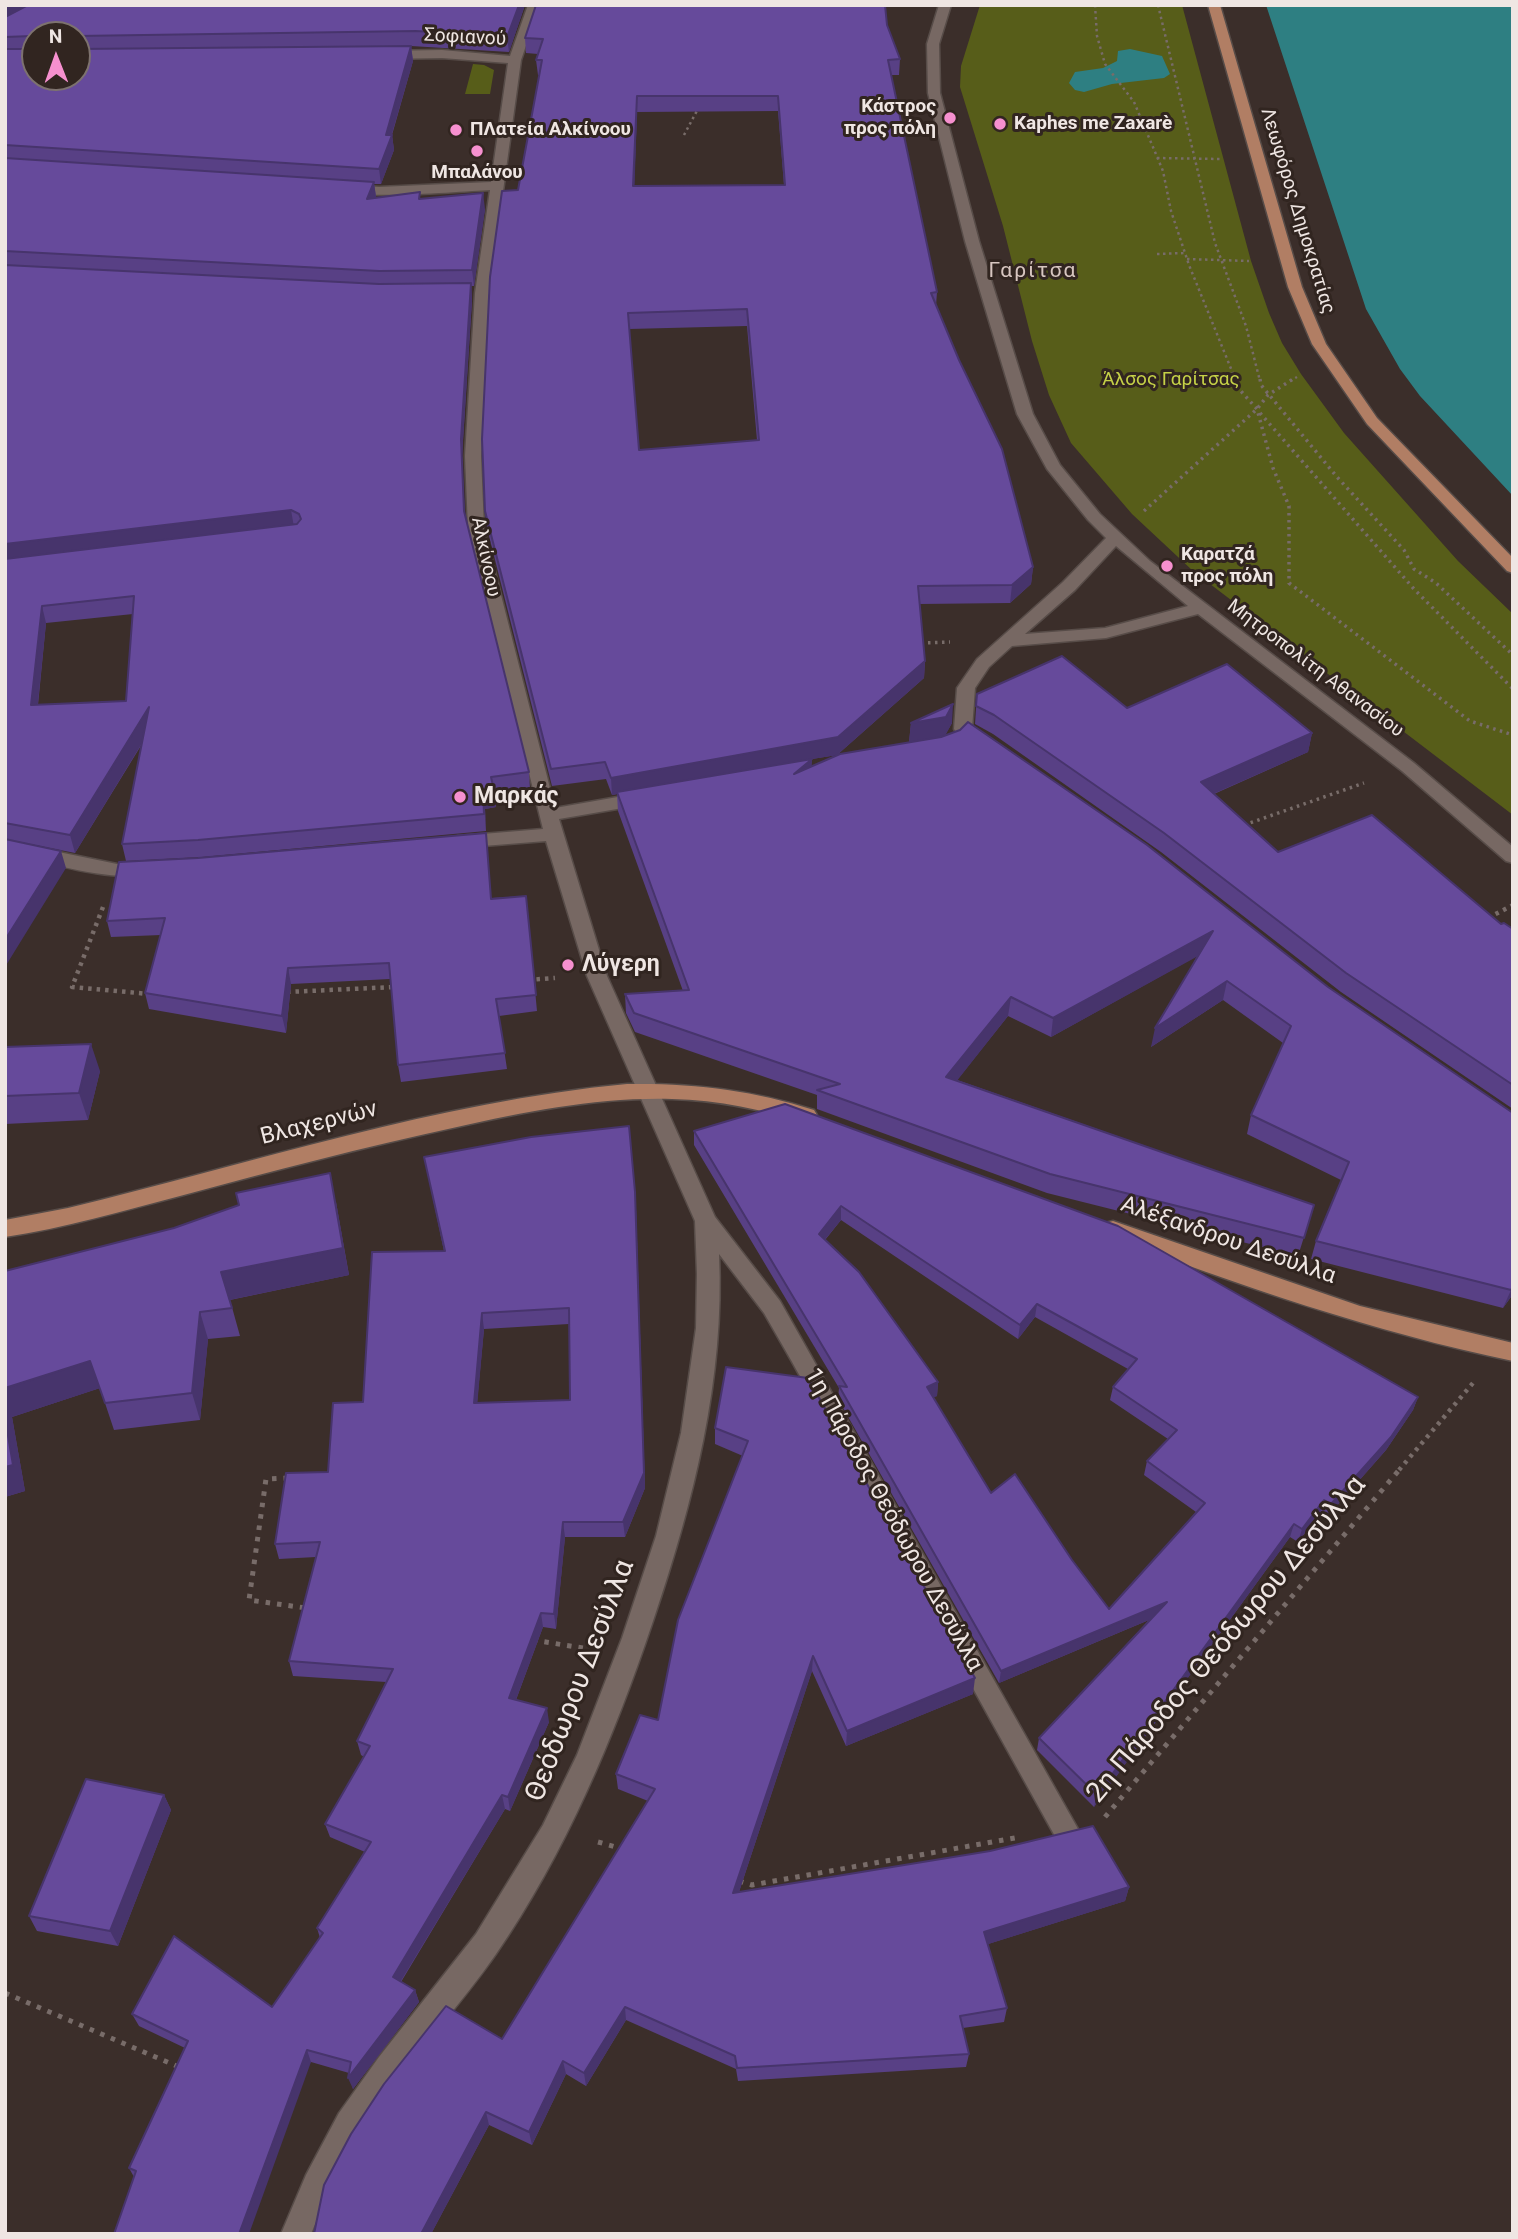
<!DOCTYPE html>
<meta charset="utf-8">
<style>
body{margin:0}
#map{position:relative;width:1518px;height:2239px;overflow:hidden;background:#3b2e2a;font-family:Roboto,sans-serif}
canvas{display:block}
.frame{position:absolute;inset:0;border:7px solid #efe6e3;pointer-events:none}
.north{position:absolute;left:21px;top:21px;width:70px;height:70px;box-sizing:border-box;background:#312520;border:2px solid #7d726e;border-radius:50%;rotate:359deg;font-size:19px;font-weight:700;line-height:28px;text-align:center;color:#efe6e3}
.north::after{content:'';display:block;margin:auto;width:24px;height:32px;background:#f690cf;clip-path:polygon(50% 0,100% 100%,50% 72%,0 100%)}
</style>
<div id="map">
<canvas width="1518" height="2239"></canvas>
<div class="frame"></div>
<div class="north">N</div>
</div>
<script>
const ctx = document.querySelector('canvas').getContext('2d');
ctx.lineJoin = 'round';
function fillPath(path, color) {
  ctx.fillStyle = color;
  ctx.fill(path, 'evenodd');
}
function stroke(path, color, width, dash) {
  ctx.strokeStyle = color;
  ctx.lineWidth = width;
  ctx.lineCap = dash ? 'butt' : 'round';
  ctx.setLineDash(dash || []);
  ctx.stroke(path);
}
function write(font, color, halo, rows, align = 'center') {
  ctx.font = font + ' Roboto,sans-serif';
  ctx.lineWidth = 6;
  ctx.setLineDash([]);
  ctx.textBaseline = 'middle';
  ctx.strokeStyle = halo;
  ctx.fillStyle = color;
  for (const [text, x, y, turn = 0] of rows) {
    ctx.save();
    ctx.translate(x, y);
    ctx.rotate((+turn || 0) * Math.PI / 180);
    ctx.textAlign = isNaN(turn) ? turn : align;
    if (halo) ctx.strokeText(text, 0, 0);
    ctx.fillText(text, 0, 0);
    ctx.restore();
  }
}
const green = new Path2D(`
 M980 5H1182L1251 261 1269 313 1282 343 1301 374 1344 433 1458 561 1513 614V815L1193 571 1132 514 1071 443 1049 395 1032 341 1003 226 960 87 961 66Z
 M473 64 484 65 494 70 490 94H465Z`);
const water = new Path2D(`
 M1266 5H1513V496L1420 396 1400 369 1366 309Z
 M1130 49 1162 56 1170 74 1164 78 1112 84 1084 92 1075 90 1069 83 1075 72 1103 68 1117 61 1118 51Z`);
const pathFar3 = new Path2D(`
 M1095 5 1097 36 1105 64 1134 102 1163 171 1171 211 1189 265 1236 381
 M1158 5 1215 243 1246 326 1260 381
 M684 135 699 107
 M1157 158 1220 159
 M1157 254 1185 253
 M1187 259 1249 261
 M1290 381 1297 377`);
const pathFar2 = new Path2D(`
 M1235 379 1239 389 1257 409 1273 468 1289 506V583L1470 721 1513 735
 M1260 379 1261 385 1337 477 1404 550 1414 569 1436 583 1513 655
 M1260 413 1414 589 1513 689
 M1144 511 1257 409 1268 395 1293 379
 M921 643 950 642
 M1244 825 1364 783`);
const pathFar1 = new Path2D(`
 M103 907 72 987 149 994
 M1488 918 1513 905
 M528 980 555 978
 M287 992 394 987
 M1399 1470 1473 1383`);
const path = new Path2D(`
 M288 1478 266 1479 249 1600 306 1608
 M533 1640 583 1648
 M1105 1817 1400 1469
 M598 1842 623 1849
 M739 1881 752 1885 1020 1837
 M5 1993 179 2067`);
const minor = new Path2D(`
 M528 5H540L521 60 489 293 481 456 484 528 555 808 646 792 655 798 646 804 559 819 607 976 715 1217 780 1301 1078 1829 1074 1838 1065 1842 1056 1838 791 1360 764 1313 719 1254C725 1379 693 1503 653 1621 614 1737 566 1852 496 1954 462 2003 421 2047 386 2095 355 2138 330 2185 311 2234H281L306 2175 339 2113 379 2057 476 1934 543 1825 577 1755 622 1638 656 1536 681 1433 696 1328 697 1274 695 1221 587 976 546 841 458 848 451 846 449 842 451 838 458 836 543 829 468 528 465 456 475 293 490 190C464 191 355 201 340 189L347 185 379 187 491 182 508 63 442 58 384 59 378 55 384 51 442 50 510 56Z
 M939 5H951L939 44 940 93 979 241 1033 414 1060 465 1100 514 1150 561 1414 763 1513 847V863L1506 861 1402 771 1198 614 1106 638 1012 646 989 667 975 688 972 729 969 733H957L954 729 957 688 977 659 1063 582 1106 538 1088 520 1047 469 1017 414 965 241 928 93 927 44ZM1116 546 1188 606 1105 628 1025 634 1075 590Z
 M5 841 117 864 150 865 152 869 150 873C113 884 44 861 5 853Z`);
const major = new Path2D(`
 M1208 5H1220L1302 287 1326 344 1377 418 1513 558V573L1507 571 1367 424 1312 344 1288 287Z
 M627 1084C693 1083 752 1090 814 1110L817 1115 814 1120 807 1123C763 1110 719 1100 672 1099 600 1097 528 1111 457 1127 364 1147 272 1171 180 1196 122 1211 65 1228 5 1237V1220L68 1208C253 1163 437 1102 627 1084Z
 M1113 1221 1360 1306 1513 1343V1361C1373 1332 1239 1285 1105 1235L1102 1229 1105 1223Z`);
const wall = new Path2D(`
 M5 5H525L509 52 411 46 413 61 392 135 394 150 381 184H374L376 197 421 199 485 209 474 286H471L472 300 462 456 465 517 529 772 530 789 494 794 496 807 485 809 486 831 202 857 126 861 122 844 142 744 75 853 5 839ZM35 35H77V77ZM133 614 126 701 38 705 46 623Z
 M887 25 900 59 899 75H891L937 292 936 306 1033 567 1031 584 1010 603 920 604 925 661 924 678 837 755 812 759 811 767 909 742 911 723H952L945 735 1328 987 1513 1113V1294L1503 1308 1311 1259 1316 1241 1341 1180 1247 1134 1251 1115 1283 1043 1223 1000 1151 1047 1197 956 1051 1037 1008 1016 957 1080 1314 1205 1298 1256 1047 1193 817 1109V1095L635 1032 626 1013 625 994 683 991 618 811 617 794 612 795 606 779 552 786 487 528 485 511 518 190 539 75H538L536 60 538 54 526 53 525 38ZM778 111 784 185 634 186 637 112ZM747 326 757 440 639 450 629 329Z
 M977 694 1127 708 1312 733 1308 752 1214 794 1278 852 1501 924 1513 929V1109L1341 992 1161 852 993 734 975 724Z
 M486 833 491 898 526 896 537 1011 499 1016 507 1069 401 1082 398 1065 390 979 291 984 286 1033 149 1009 145 993 161 935 111 937 107 921 198 858Z
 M5 1047 100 1071 88 1120 5 1124Z
 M694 1131 1418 1397 1413 1410 1386 1450 1327 1517 1320 1513 1298 1542 1290 1537 1094 1807 1037 1750 1039 1738 1149 1620 999 1683 838 1399 839 1388 694 1145ZM841 1220 1018 1339 1035 1317 1128 1369 1113 1387 1110 1400 1168 1439 1147 1461 1144 1475 1196 1512 1109 1609 1072 1560 991 1493 933 1397 937 1396 938 1382 825 1240Z
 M424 1157 636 1208 645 1488 625 1537H565L556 1629 543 1627 516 1700 549 1722 510 1811 505 1809 401 1982 415 1990 419 2002 353 2089 349 2073 311 2062 134 2177 129 2168 185 2048 139 2026 132 2014 272 2007 320 1938 317 1928 365 1852 330 1837 325 1824 364 1757 361 1755 357 1741 386 1682 293 1676 289 1661 316 1557 279 1559 275 1544 328 1472 363 1402 444 1251ZM569 1324 570 1400 477 1403 484 1329Z
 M336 1202 349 1275 230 1300 240 1336 208 1339 200 1420 114 1430 100 1388 12 1417 25 1491 5 1497V1271Z
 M726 1367 973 1694 846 1746 812 1671 739 1892 1129 1887 1125 1901 988 1944 1007 2008 1004 2022 963 2028 969 2054 966 2067 738 2081 736 2069 626 2020 586 2086 566 2074 532 2145 489 2125 431 2234H314L502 2039 648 1801 618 1789 616 1774 658 1720 743 1456 715 1444V1428Z
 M164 1795 171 1810 118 1946 37 1931 29 1916Z`);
const shadedWall = new Path2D(`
 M5 5H34L5 21Z
 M519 5H525L509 52 507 37Z
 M411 46 413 61 391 137 392 135 394 150 381 184 379 169 386 135Z
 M637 96V112L634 202 633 186Z
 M374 182 376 197 367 199Z
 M483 193 485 209 474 286 472 270Z
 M471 283 472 300 462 456 465 528 464 511 461 439Z
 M291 510 294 527 5 561V544Z
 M1033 567 1031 584 1010 603 1012 585Z
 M42 606 46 623 36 722 31 705Z
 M925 661 924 678 837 755 812 759 811 778 794 774 811 760 612 795 611 778Z
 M953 704 952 723 945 736 909 742 911 723Z
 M149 707 153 725 75 853 70 835Z
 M1312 733 1308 752 1197 801 1201 782Z
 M494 790 496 807 485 809 486 831 483 791Z
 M61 851 66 868 5 967V940Z
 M1213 931 1209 950 1051 1037 1053 1018Z
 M288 968 291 984 286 1033 282 1016Z
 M1227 981 1223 1000 1151 1047 1155 1028Z
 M1011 997 1008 1016 945 1096 946 1077Z
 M91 1044 100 1071 88 1120 79 1093Z
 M330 1173 349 1275 229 1300 221 1272Z
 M841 1206V1220L818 1248 819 1234Z
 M636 1208 645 1488 625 1537 623 1522Z
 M1513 1287V1294L1503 1308 1511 1290Z
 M1037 1304 1035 1317 1018 1339 1020 1325Z
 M200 1312 208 1339 200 1420 192 1393Z
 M482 1313 484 1329 476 1418 474 1403Z
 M90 1361 100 1388 12 1417 25 1491 5 1497V1388Z
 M938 1382 937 1396 926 1401 927 1387Z
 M1418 1397 1413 1410 1386 1450 1327 1517 1331 1504Z
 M1324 1500 1320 1513 1298 1542 1302 1529Z
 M563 1522 565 1537 556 1629 554 1614Z
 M1294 1524 1290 1537 1094 1807 1097 1795Z
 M1167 1602 1163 1614 999 1683 1001 1671Z
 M541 1613 543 1627 511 1713 509 1698Z
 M813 1656 812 1671 734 1907 733 1893Z
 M975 1678 973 1694 846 1746 847 1731Z
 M547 1708 549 1722 510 1811 508 1797Z
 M164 1795 171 1810 118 1946 110 1931Z
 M502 1795 505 1809 396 1989 393 1977Z
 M1129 1887 1125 1901 982 1946 984 1932Z
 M415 1990 419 2002 353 2089 348 2078Z
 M625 2007 626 2020 586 2086 584 2073Z
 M307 2050 311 2062 249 2234H239Z
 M563 2061 566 2074 532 2145 529 2132Z
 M486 2112 489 2125 431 2234H421Z`);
const building = new Path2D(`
 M28 5H519L507 37 416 31 77 36V35H35V77H77V49L411 46 386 135H392L379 169 5 145V49H31L34 47 32 36 5 37V17Z
 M536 5H885L887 25 900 59 888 60 937 292 931 293 959 360 1002 449 1033 567 1012 585 918 586 925 661 838 737 611 778 605 762 551 769 485 511 482 439 490 277 502 191 518 190 542 60H536L543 39 525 38ZM637 96H778L785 185 633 186ZM747 309 759 440 639 450 628 313Z
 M5 158 374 182 367 199 420 192 419 199 483 193 472 270 379 271 5 251Z
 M5 265 379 284 471 283 461 439 464 511 529 772 491 777 494 790 483 791 484 814 198 840 122 844 149 707 70 835 5 823V559L297 524 301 519 299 514 291 510 5 544ZM134 596 126 701 31 705 42 606Z
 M1062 656 1127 708 1227 664 1312 733 1201 782 1278 852 1372 815 1501 924 1504 923 1513 929V1085L1346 973 1164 833 994 715 976 706 977 694Z
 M953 704 946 717 911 723Z
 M968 722 1147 845 1328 987 1513 1113V1287L1511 1290 1316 1241 1349 1162 1251 1115 1291 1026 1227 981 1155 1028 1213 931 1053 1018 1011 997 946 1077 1314 1205 1304 1238 1050 1174 817 1090 840 1084 634 1013 625 994 689 990 617 792 812 759 794 774 840 754 941 737 960 730Z
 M486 833 491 899 526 896 536 995 496 999 505 1053 398 1065 389 963 288 968 282 1016 145 993 165 918 107 921 119 862 198 858Z
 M5 839 61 851 5 940Z
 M91 1044 79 1093 5 1096V1047Z
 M785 1104 1118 1226 1418 1397 1391 1437 1331 1504 1324 1500 1302 1529 1294 1524 1097 1795 1039 1738 1167 1602 1001 1671 839 1386 847 1387 694 1131ZM841 1206 1020 1325 1037 1304 1137 1359 1113 1387 1177 1430 1147 1461 1205 1503 1109 1609 1072 1560 1015 1474 991 1493 927 1387 938 1382 859 1272 819 1234Z
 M629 1126 635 1192 644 1473 623 1522H563L554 1614 541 1613 509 1698 547 1708 508 1797 502 1795 393 1977 415 1990 348 2078 351 2062 307 2050 239 2234H114L136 2171 129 2168 188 2041 132 2014 174 1936 272 2007 323 1933 317 1928 371 1842 325 1824 370 1746 357 1741 393 1669 289 1661 320 1542 275 1544 286 1473 328 1472 333 1403 363 1402 372 1252 445 1251 424 1157 531 1137ZM569 1308 570 1400 474 1403 482 1313Z
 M330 1173 343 1248 221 1272 232 1308 200 1312 192 1393 105 1403 90 1361 5 1388V1271L174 1228 239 1205 236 1193Z
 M726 1367 808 1378 975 1678 847 1731 813 1656 733 1893 990 1851 1093 1826 1129 1887 984 1932 1007 2008 960 2016 969 2054 737 2068 735 2056 625 2007 584 2073 563 2061 529 2132 486 2112 421 2234H314L324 2185 351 2134 384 2084 446 2006 502 2039 655 1789 616 1774 640 1715 658 1720 678 1620 748 1441 715 1428Z
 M5 1418 13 1465 5 1467Z
 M86 1779 164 1795 110 1931 29 1916Z`);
const markers = [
 [950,118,7,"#f690cf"],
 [1000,124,7,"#f690cf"],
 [456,130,7,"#f690cf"],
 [477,151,7,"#f690cf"],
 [1167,566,7,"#f690cf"],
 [460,797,7,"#f690cf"],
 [568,965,7,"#f690cf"]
];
const farStreetnames = [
 ["Σοφιανού",465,38,3],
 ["Λεωφόρος Δημοκρατίας",1297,211,73],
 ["Αλκίνοου",485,557,78],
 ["Μητροπολίτη Αθανασίου",1315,669,37]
];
const farPoinames = [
 ["Κάστρος",936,107,"right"],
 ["προς πόλη",936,129,"right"],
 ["Kaphes me Zaxarè",1014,124],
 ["ΠΛατεία Αλκίνοου",470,130],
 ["Μπαλάνου",477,173,"center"],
 ["Καρατζά",1181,555],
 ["προς πόλη",1181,577]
];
const farParknames = [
 ["Άλσος Γαρίτσας",1171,380]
];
const farQuarternames = [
 ["Γαρίτσα",1033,272]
];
const poiNames = [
 ["Μαρκάς",474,797],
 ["Λύγερη",582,965]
];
const streetNames = [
 ["Βλαχερνών",319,1124,-14],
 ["Αλέξανδρου Δεσύλλα",1228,1241,19],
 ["1η Πάροδος Θεόδωρου Δεσύλλα",893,1520,61]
];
const nearStreetnames = [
 ["2η Πάροδος Θεόδωρου Δεσύλλα",1227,1640,-50],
 ["Θεόδωρου Δεσύλλα",581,1681,-69]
];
fillPath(green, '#575d19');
fillPath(water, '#2e7f82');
stroke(minor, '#574c48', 3);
stroke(major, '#574c48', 3);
stroke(pathFar3, '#786c69', 2.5, [2.5, 3.5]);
stroke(pathFar2, '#786c69', 3.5, [2.5, 4.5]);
stroke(pathFar1, '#786c69', 4.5, [3.5, 5]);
stroke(path, '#786c69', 5, [4.5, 7]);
fillPath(minor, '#776863');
fillPath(major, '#b17e64');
fillPath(wall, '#584085');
fillPath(shadedWall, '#47346c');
fillPath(building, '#664a9b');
stroke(building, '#47346c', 2);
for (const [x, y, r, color] of markers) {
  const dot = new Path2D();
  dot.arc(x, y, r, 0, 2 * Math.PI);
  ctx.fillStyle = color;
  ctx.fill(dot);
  stroke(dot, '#312520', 2.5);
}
write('19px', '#efe6e3', '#312520', farStreetnames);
write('bold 19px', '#efe6e3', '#312520', farPoinames, 'left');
write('19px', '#c5d147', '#312520', farParknames);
ctx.letterSpacing = '2px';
write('21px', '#d7c6c0', '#312520', farQuarternames);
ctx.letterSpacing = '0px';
write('bold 23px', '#efe6e3', '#312520', poiNames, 'left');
write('23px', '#efe6e3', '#312520', streetNames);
write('28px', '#efe6e3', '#312520', nearStreetnames);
</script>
